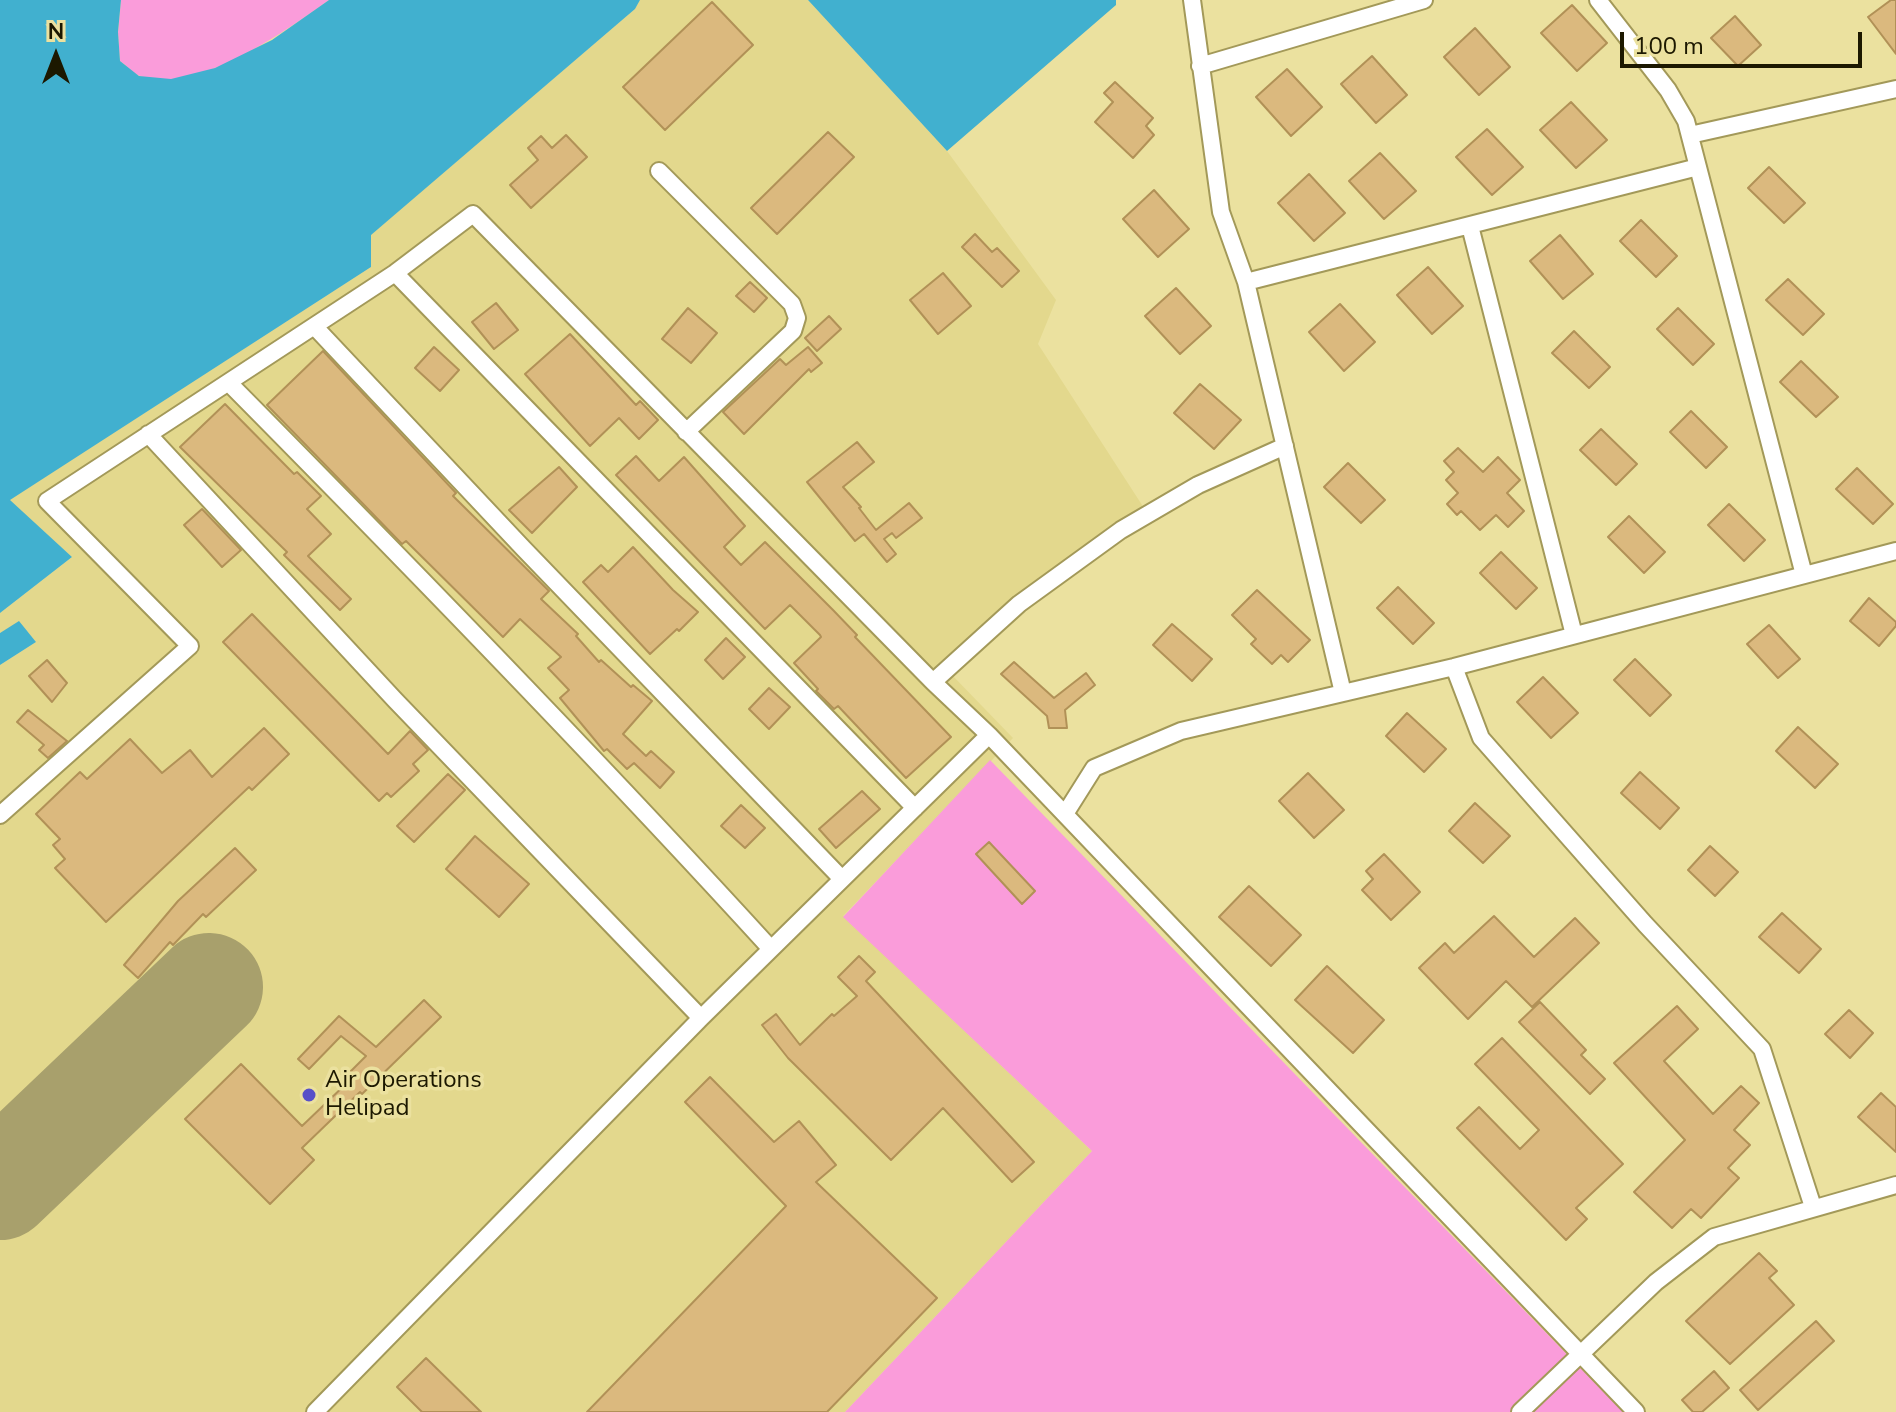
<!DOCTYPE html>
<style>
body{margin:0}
#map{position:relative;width:1896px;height:1412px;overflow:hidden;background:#ebe19f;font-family:"Nunito Sans",sans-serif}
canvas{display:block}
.north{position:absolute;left:16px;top:16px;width:80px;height:80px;-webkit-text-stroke:6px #ebe19f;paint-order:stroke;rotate:0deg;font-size:22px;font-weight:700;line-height:32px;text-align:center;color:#1c1800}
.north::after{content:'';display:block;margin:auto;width:28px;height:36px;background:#1c1800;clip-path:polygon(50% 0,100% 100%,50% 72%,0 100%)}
.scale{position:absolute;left:1620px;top:32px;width:242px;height:36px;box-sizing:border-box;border:4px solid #1c1800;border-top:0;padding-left:10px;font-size:24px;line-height:28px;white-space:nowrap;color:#1c1800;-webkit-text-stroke:6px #ebe19f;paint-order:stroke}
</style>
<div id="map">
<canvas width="1896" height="1412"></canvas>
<div class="north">N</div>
<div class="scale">100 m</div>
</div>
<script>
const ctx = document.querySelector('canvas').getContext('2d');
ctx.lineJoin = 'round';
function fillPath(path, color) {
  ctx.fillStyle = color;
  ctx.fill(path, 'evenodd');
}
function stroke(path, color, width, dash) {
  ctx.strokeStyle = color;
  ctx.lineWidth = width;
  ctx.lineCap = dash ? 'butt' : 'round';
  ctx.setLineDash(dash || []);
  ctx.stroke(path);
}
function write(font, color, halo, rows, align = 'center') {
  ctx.font = font + ' "Nunito Sans",sans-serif';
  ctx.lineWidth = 7;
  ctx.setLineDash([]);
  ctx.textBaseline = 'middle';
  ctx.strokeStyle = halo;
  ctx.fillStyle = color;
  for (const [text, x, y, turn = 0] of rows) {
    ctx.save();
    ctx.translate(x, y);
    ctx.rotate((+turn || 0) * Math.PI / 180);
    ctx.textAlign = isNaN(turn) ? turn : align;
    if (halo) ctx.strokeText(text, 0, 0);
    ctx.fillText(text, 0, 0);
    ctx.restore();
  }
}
const built = new Path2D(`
 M640 0H808L947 151 1056 300 1038 344 1153 522 1119 541 1027 609 951 674 1013 738 843 916 1092 1151 845 1412H0V665L36 642 19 622 0 633V613L72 557 9 500 371 267 370 235 635 9Z`);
const green = new Path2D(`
 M121 0H329C287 30 194 97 140 76 133 73 126 65 120 61L118 33Z
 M990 760 1623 1412H845L1092 1151 843 917Z`);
const water = new Path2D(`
 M0 0H121L118 32 120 61 139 76 171 79 215 68 272 40 329 0H640L635 9 371 235V267L10 500 72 557 0 613Z
 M808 0H1116V5L947 151Z
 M19 621 36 642 0 665V633Z`);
const runway = new Path2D(`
 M0 1186 209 987`);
const building = new Path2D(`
 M1891 0H1896V54L1868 17Z
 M712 2 753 45 665 130 623 87Z
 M1572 5 1607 43 1577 71 1541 33Z
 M1735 16 1761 45 1738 66 1711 38Z
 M1475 28 1510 67 1479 95 1444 57Z
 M1372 56 1407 95 1376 123 1341 84Z
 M1287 69 1322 107 1291 136 1256 97Z
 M1115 82 1153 118 1146 126 1154 135 1133 158 1095 122 1113 102 1104 93Z
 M1571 102 1607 140 1576 168 1540 130Z
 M1487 129 1523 167 1492 195 1456 157Z
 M828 132 854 157 777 234 751 208Z
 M566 135 587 157 531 208 510 185 538 160 528 148 541 136 552 148Z
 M1380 153 1416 191 1384 219 1349 181Z
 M1769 167 1805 203 1784 223 1748 188Z
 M1309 174 1345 213 1314 241 1278 203Z
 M1154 190 1189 229 1158 257 1123 219Z
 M1641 220 1677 256 1656 277 1620 241Z
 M975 234 992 252 997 248 1019 271 1002 287 962 247Z
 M1560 235 1593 274 1563 299 1530 261Z
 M1428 267 1463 306 1432 334 1397 295Z
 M943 273 971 306 938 334 910 300Z
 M1788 279 1824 314 1803 335 1766 300Z
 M750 282 767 298 754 312 736 296Z
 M1176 288 1211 326 1180 354 1145 316Z
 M496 303 518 330 494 349 472 322Z
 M1340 304 1375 342 1344 371 1309 332Z
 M688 308 717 333 691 363 662 339Z
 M1678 308 1714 344 1693 365 1657 329Z
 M829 316 841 329 817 351 805 338Z
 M1574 331 1610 367 1589 388 1552 353Z
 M570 334 636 405 640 401 658 420 639 439 619 418 590 446 525 374Z
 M434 347 459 370 440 391 415 368Z
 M808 347 822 363 811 372 809 369 744 434 723 412 780 359 786 365Z
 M323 351 456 493 453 496 549 591 541 599 578 634 576 636 599 662 601 660 631 687 633 685 652 701 623 734 646 756 651 751 674 772 660 788 634 763 627 769 607 749 604 751 560 698 569 690 548 668 561 657 520 619 503 637 406 541 402 544 267 405Z
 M1801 361 1838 397 1816 417 1780 382Z
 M1200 384 1241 420 1214 449 1174 413Z
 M225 404 294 474 297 472 321 496 307 509 331 534 308 556 351 599 340 610 284 555 287 552 180 447Z
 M1691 411 1727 447 1706 468 1670 432Z
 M1601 429 1637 464 1616 485 1580 450Z
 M857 442 874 462 843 487 861 507 859 508 876 530 909 503 922 518 896 538 892 533 884 539 896 554 887 562 864 534 855 541 807 482Z
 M1458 448 1483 472 1498 457 1520 480 1507 493 1524 511 1508 527 1496 515 1480 530 1461 511 1457 515 1447 504 1458 493 1446 480 1454 472 1444 461Z
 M636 456 659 481 684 457 745 526 724 547 741 565 765 542 833 610 857 635 855 637 951 737 906 778 838 706 834 709 816 691 818 689 794 663 821 637 820 635 790 605 765 629 616 475Z
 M1348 463 1385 500 1361 523 1324 487Z
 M559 467 577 487 532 533 509 510Z
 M1857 468 1893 504 1873 524 1836 489Z
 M1729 504 1765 540 1744 561 1708 525Z
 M202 509 241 550 222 567 184 525Z
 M1629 516 1665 552 1644 573 1608 537Z
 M633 547 673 590 698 612 679 631 677 629 650 654 583 582 601 565 608 572Z
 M1501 552 1537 588 1516 609 1480 573Z
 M1398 587 1434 623 1413 644 1377 608Z
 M1257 590 1310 640 1288 662 1281 655 1272 664 1251 644 1256 639 1232 615Z
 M1869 598 1896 622V626L1879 646 1850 621Z
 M252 614 388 754 410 731 428 750 413 764 419 771 391 797 387 793 379 801 223 642Z
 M1172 624 1212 659 1192 681 1153 645Z
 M1769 625 1800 659 1778 678 1747 644Z
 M726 638 745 657 723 679 705 660Z
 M1635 659 1671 695 1650 716 1614 680Z
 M47 660 67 683 52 702 29 676Z
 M1014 662 1054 698 1086 673 1095 685 1065 710 1067 728H1049L1047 716 1001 674Z
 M1543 677 1578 713 1551 738 1517 702Z
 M769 688 790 707 769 729 749 709Z
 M28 710 67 741 48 758 39 750 44 745 17 722Z
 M1407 713 1446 749 1424 772 1386 736Z
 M1798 727 1838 764 1815 788 1776 751Z
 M264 728 289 754 252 790 249 787 106 922 55 868 65 859 53 845 60 839 36 814 80 772 87 779 130 739 162 773 190 750 212 777Z
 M1640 772 1679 808 1660 829 1621 793Z
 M1308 773 1344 810 1314 838 1279 801Z
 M448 774 465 790 414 842 397 826Z
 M862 791 880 809 836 848 819 829Z
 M1475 803 1510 836 1483 863 1449 831Z
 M741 805 765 828 745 848 721 826Z
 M475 836 529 884 499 917 446 869Z
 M989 842 1035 891 1022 904 976 854Z
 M1710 846 1738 872 1715 896 1688 870Z
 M235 848 256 870 206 917 203 914 173 945 170 942 138 978 124 965 178 901Z
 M1384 854 1420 892 1391 920 1362 890 1373 879 1366 871Z
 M1249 886 1301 935 1271 966 1219 917Z
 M1782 913 1821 949 1799 973 1759 937Z
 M1494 916 1534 957 1575 918 1599 943 1532 1007 1506 981 1468 1019 1419 968 1445 943 1454 953Z
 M859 956 875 972 866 981 1034 1162 1012 1182 943 1108 891 1160 788 1058 762 1025 776 1014 800 1045 832 1014 834 1016 857 996 838 977Z
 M1327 966 1384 1020 1353 1053 1295 1000Z
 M424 1000 441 1017 362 1094 360 1092 302 1148 314 1160 270 1204 185 1119 241 1064 302 1126 349 1081 345 1077 366 1056 341 1036 309 1069 298 1059 339 1016 376 1047Z
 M1540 1002 1586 1050 1581 1055 1605 1079 1590 1094 1519 1022Z
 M1677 1006 1698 1029 1664 1061 1713 1114 1741 1086 1759 1103 1734 1130 1750 1145 1728 1168 1739 1178 1701 1218 1691 1209 1672 1228 1634 1192 1685 1140 1614 1063Z
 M1849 1010 1873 1033 1850 1058 1825 1034Z
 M1502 1038 1623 1164 1576 1208 1587 1219 1566 1240 1457 1128 1479 1107 1520 1149 1539 1130 1475 1064Z
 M710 1077 774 1142 799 1121 836 1165 816 1182 937 1298 827 1412H587L786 1206 685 1102Z
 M1881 1093 1896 1107V1152L1858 1117Z
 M1759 1253 1777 1271 1769 1278 1794 1305 1730 1364 1686 1321Z
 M1816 1321 1834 1341 1758 1410 1740 1390Z
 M426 1358 481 1412H422L397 1387Z
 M1714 1371 1729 1388 1702 1412H1693L1682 1400Z`);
const minor = new Path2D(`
 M1192 0 1221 212 1246 282 1343 693
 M1598 0 1668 90 1686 121 1804 575
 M1200 66 1424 0
 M1690 135 1896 89
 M659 171 792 304 797 318 793 331 686 432
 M1470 226 1574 635
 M395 273 915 808
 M1246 282 1698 167
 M314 326 523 548 842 879
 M229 383C413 569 595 756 771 949
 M148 434 395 700 701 1018
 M1454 667 1481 738 1645 924 1762 1049 1813 1207
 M933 682 1019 604 1121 530 1198 485 1285 446
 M1065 814 1094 768 1181 731 1454 667 1896 551
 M0 815 190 646 47 501 395 273 473 214 933 682 989 735 1636 1412
 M315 1412 701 1018 989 735
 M1520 1412 1656 1282 1714 1237 1896 1185`);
const markers = [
 [309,1095,8,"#5850c8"]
];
const poiNames = [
 ["Air Operations",325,1081],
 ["Helipad",325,1109]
];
fillPath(built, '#e3d88d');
fillPath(green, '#fa9cda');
fillPath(water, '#41b0cf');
stroke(runway, '#a8a06c', 108);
fillPath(building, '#dbb97e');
stroke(building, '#b19157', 2);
stroke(minor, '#a39959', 20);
stroke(minor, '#fff', 16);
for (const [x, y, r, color] of markers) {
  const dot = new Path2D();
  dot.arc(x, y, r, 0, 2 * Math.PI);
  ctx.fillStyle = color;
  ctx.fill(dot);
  stroke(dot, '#ebe19f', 3);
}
write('24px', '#1c1800', '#ebe19f', poiNames, 'left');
</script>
